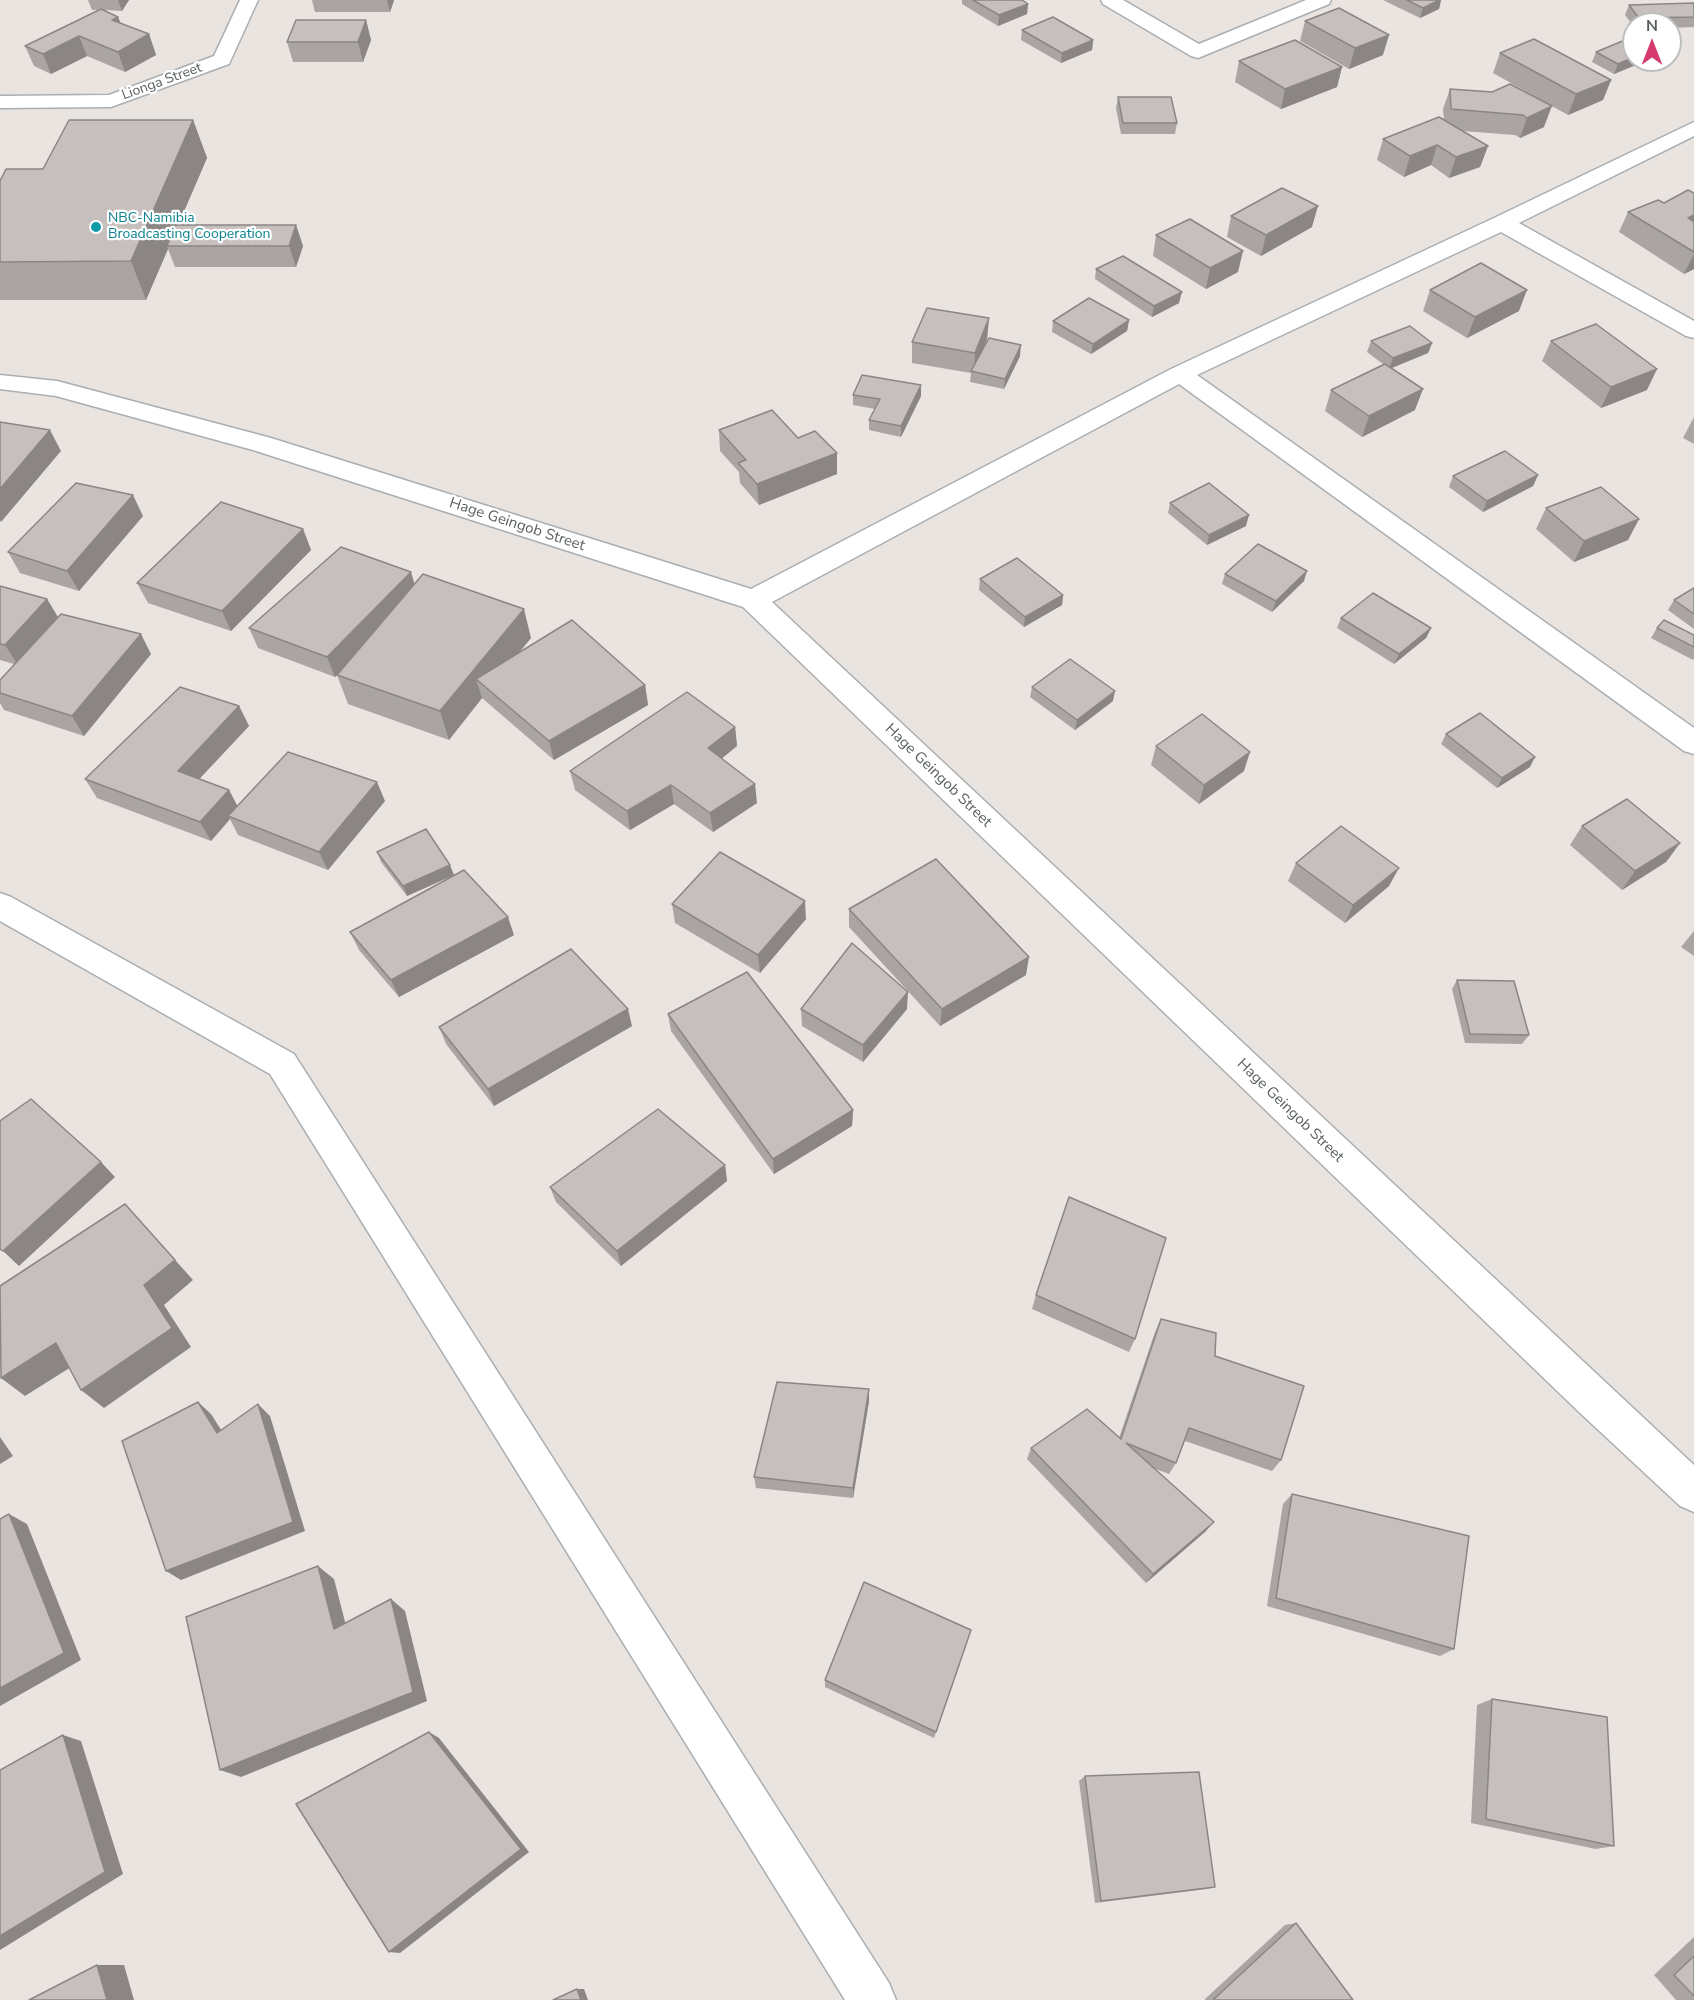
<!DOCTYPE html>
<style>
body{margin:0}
#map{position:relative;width:1694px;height:2000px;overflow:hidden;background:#eae4e0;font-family:"Nunito Sans",sans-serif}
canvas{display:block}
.north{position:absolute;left:1622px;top:12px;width:60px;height:60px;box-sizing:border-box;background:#fff;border:2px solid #bdbfbf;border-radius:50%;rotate:0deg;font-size:16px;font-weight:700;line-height:24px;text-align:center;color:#595f60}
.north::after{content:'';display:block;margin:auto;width:21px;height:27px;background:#d63b6f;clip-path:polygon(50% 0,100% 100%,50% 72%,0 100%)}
</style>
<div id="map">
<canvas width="1694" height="2000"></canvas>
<div class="north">N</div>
</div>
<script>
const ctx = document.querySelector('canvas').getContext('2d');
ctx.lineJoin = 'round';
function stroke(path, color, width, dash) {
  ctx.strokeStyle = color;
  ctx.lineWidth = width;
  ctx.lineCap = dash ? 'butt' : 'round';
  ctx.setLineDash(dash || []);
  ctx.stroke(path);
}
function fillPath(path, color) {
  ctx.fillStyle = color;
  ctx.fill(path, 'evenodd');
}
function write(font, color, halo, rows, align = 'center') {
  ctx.font = font + ' "Nunito Sans",sans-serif';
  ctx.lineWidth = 4.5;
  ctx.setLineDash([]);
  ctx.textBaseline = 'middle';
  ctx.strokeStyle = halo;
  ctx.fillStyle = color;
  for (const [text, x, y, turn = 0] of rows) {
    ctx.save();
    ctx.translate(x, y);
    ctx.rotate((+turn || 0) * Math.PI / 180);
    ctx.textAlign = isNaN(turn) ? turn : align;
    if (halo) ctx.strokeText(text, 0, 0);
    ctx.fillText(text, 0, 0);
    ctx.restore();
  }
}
const minor = new Path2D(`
 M240 0H258L229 64 111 107 0 108V96L109 95 214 56Z
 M1101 0H1123L1199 44 1306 0H1331L1329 4 1198 58 1191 56 1103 4Z
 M1694 122V136L1519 223 1694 321V338L1686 336 1501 232 1197 375 1694 728V754L1684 751 1179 384 772 602 1694 1465V1512L1680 1506 1579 1412 743 607 253 450 56 396 0 389V375L57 381 271 438 751 589 1171 369 1494 218Z
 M0 893 11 897 294 1054 889 1983 896 2000H845L270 1074 0 921Z`);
const wall = new Path2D(`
 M88 0H129L122 11 104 10 118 17 121 24 149 34 156 55 125 72 87 56 51 74 34 66 25 46 98 10H92Z
 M312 0H394L390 12H315Z
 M962 0H1022L1028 4 1027 14 998 26 962 4Z
 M1383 0H1441L1439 9 1420 18Z
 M1694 3V27L1670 28V24H1634V27L1625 15 1629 5Z
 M366 20 371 40 363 62H293L287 42Z
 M1305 21 1383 55 1349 69 1300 41Z
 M1022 30 1093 40 1092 50 1061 63 1021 40Z
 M1596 52 1643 62 1614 74 1592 62Z
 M1500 53 1611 80 1603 100 1568 115 1493 73Z
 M1239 61 1342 67 1337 87 1281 109 1235 82Z
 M1450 89 1492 92 1544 127 1520 138 1515 135 1462 131 1488 146 1480 167 1449 178 1431 165 1404 177 1377 160 1383 139 1444 120 1443 109Z
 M1118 97 1177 123 1175 134H1121L1116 108Z
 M193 120 207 158 178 225H296L303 246 296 267H175L168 249 146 300H0V181L43 169Z
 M1694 193V269L1684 274 1619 232 1628 212 1664 203Z
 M1231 216 1312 227 1261 256 1227 237Z
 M1156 235 1238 272 1206 289 1153 256Z
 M1096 269 1179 303 1152 317 1095 279Z
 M1430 290 1519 311 1467 338 1423 311Z
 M989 318 987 339 983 349 1020 356 1004 389 970 382 971 373 912 363V342Z
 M1129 320 1127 331 1091 354 1052 332 1053 321Z
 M1371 341 1432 343 1428 353 1392 368 1415 410 1362 437 1325 411 1331 390 1383 364 1367 352Z
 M1551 341 1647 390 1601 408 1542 361Z
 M853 395 921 396 901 437 869 430V420L875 409 853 405Z
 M1694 417V444L1683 438Z
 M719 430 798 438 837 474 759 505 740 483 739 472 720 451Z
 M1538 475 1533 486 1483 512 1449 487 1453 476Z
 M1170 503 1246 526 1207 545 1168 513Z
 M1546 508 1639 519 1628 540 1574 562 1536 529Z
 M143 516 79 591 20 573 8 552Z
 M303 529 311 550 231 631 148 603 137 583Z
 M1225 574 1304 581 1272 612 1222 584Z
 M980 579 1063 595 1062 605 1024 627 979 590Z
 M415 584 531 638 518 653 645 685 648 705 554 760 482 698 449 740 348 704 337 675 340 672 335 677 258 648 249 628Z
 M0 586 47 599 58 617 151 654 84 736 4 710 0 703V680L14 664 0 660Z
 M1694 588V629L1668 610 1674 600Z
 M1341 618 1431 628 1426 638 1394 664 1337 628Z
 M1657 628 1694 635V658L1693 660 1651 638Z
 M1032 687 1113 701 1075 730 1030 697Z
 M239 706 249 726 199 779 229 790 237 806 385 801 328 870 238 835 230 819 211 841 97 798 85 779Z
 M735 727 737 746 721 759 757 803 713 832 674 804 630 830 575 790 570 771Z
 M1446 734 1530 767 1497 788 1441 744Z
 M1156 746 1244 771 1199 804 1151 765Z
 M1582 826 1680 843 1666 862 1622 890 1570 845Z
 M377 852 454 875 407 896 381 862Z
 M1296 863 1389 886 1345 923 1288 881Z
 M672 904 806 919 760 973 675 923Z
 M849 909 1026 975 940 1026 849 927Z
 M1694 931V956L1681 947Z
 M350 932 514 935 399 997 359 950Z
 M1457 980 1529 1035 1522 1044 1465 1043 1452 989Z
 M801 1009H907L863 1062 802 1026Z
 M668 1014 853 1110 852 1126 774 1174 671 1031Z
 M632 1026 494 1106 446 1044 439 1027Z
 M725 1165 727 1181 621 1266 556 1202 550 1187Z
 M1036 1295 1135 1339 1129 1352 1032 1309Z
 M1161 1319 1215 1356 1281 1460 1272 1471 1185 1441 1176 1463 1169 1474 1153 1468 1206 1531 1146 1583 1027 1459 1031 1448 1119 1438 1155 1332Z
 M869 1389V1401L853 1498 756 1488 754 1477Z
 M1292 1494 1454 1649 1440 1656 1267 1606 1283 1504Z
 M971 1630 934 1738 825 1687V1680Z
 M1492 1699 1614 1846 1596 1849 1471 1823 1477 1705Z
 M1085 1776 1215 1887 1207 1889 1095 1903 1079 1781Z
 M1296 1923 1353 2000H1205V1999L1285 1925Z
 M1694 1937V2000H1676L1654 1975Z`);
const shadedWall = new Path2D(`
 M118 0H129L122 11Z
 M387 0H394L390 12Z
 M1439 0H1441L1439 9 1420 18 1423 8Z
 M1028 4 1027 14 998 26 999 15Z
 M118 17 126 37 112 20Z
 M366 20 371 40 363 62 358 42Z
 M149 34 156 55 125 72 118 52Z
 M1389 35 1383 55 1349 69 1355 48Z
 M79 36 87 56 51 74 43 54Z
 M1093 40 1092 50 1061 63 1062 53Z
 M1634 57V60H1644L1643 62 1614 74 1618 64Z
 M1342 67 1337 87 1281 109 1285 89Z
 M1611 80 1603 100 1568 115 1576 94Z
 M1552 106 1544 127 1520 138 1527 118Z
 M193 120 207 158 169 246H167L168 249 146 300 131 261Z
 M1437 145 1431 165 1404 177 1410 156Z
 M1488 146 1480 167 1449 178 1456 157Z
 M1318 206 1312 227 1261 256 1266 235Z
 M1694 215V230L1688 218Z
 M296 225 303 246 296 267 289 246Z
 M1243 251 1238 272 1206 289 1210 268Z
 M1694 254V269L1684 274Z
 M1527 290 1519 311 1467 338 1475 317Z
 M1182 292 1179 303 1152 317 1154 306Z
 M989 318 987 339 974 374 975 353Z
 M1129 320 1127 331 1091 354 1093 344Z
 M1432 343 1428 353 1389 369 1393 358Z
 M1021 345 1020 356 1004 389 1005 379Z
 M1657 369 1647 390 1601 408 1611 387Z
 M921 385V396L901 437V426Z
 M1423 389 1415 410 1362 437 1369 416Z
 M50 430 61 451 1 522 0 520V489Z
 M837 453V474L759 505 757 484Z
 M1538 475 1533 486 1483 512 1487 501Z
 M133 495 143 516 79 591 67 571Z
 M1249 515 1246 526 1207 545 1209 535Z
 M1639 519 1628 540 1574 562 1584 541Z
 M303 529 311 550 231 631 222 611Z
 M1307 571 1304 581 1272 612 1276 601Z
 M411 572 417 592 335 677 327 657Z
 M1063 595 1062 605 1024 627 1025 617Z
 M47 599 59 619 18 665 5 645Z
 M524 609 531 638 489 690 476 679 482 698 449 740 440 711Z
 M1431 628 1426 638 1394 664 1399 654Z
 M141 634 151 654 84 736 72 716Z
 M645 685 648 705 554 760 549 741Z
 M1115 691 1113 701 1075 730 1077 720Z
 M239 706 249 726 189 790 178 771Z
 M735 727 737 746 710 768 708 748Z
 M1250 752 1244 771 1199 804 1204 785Z
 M1535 757 1530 767 1497 788 1502 778Z
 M377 782 385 801 328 870 319 852Z
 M755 784 757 803 713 832 710 813Z
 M671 785 674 804 630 830 627 811Z
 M229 790 239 809 228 816 230 819 211 841 200 822Z
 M1680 843 1666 862 1622 890 1635 871Z
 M450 865 454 875 407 896 403 886Z
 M1399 868 1389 886 1345 923 1353 905Z
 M805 901 806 919 760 973 758 955Z
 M508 917 514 935 399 997 391 980Z
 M1029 957 1026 975 940 1026 942 1009Z
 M908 992 907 1009 863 1062V1045Z
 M628 1009 632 1026 494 1106 488 1089Z
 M853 1110 852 1126 774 1174 773 1159Z
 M101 1162 115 1177 19 1266 3 1251Z
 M725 1165 727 1181 621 1266 617 1251Z
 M125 1204 193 1280 164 1305 191 1347 104 1408 81 1390 144 1285Z
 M56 1343 79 1362 25 1396 1 1378Z
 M869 1389V1401L853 1498V1488Z
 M198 1402 211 1414 230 1444 217 1433Z
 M258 1404 270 1416 305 1531 181 1580 166 1571Z
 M0 1437 13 1456 0 1464Z
 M9 1514 27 1524 81 1660 0 1706V1688Z
 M1214 1522 1206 1531 1146 1583 1153 1574Z
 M318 1566 334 1579 350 1641 334 1629Z
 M391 1599 405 1611 427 1701 241 1777 220 1770Z
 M429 1732 439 1738 529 1852 400 1953 389 1952Z
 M63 1735 81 1741 123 1874 0 1950V1936Z
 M97 1965H124L134 2000H107Z
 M577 1989H584L588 2000H581Z`);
const building = new Path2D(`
 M973 0H1022L1028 4 999 15Z
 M1407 0H1439L1423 8Z
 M1694 3V17L1639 18 1629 5Z
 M1339 8 1389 35 1355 48 1305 21Z
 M101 9 118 17 112 20 149 34 118 52 79 36 43 54 25 46Z
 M1053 17 1093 40 1062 53 1022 30Z
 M296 20H366L358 42H287Z
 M1534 39 1611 80 1576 94 1500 53Z
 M1295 40 1342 67 1285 89 1239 61Z
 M1625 40 1634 45V57L1618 64 1596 52Z
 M1510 84 1552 106 1527 118 1523 115 1451 109 1450 89 1492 92Z
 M1118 97H1171L1177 123H1123Z
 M1439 117 1488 146 1456 157 1437 145 1410 156 1383 139Z
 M69 120H193L131 261 0 262V181L6 169H43Z
 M1282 188 1318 206 1266 235 1231 216Z
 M1688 190 1694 193V215L1688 218 1694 222V252L1628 212 1658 200 1664 203Z
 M1190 219 1243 251 1210 268 1156 235Z
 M176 225H296L289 246H167Z
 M1123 256 1182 292 1154 306 1096 269Z
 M1481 263 1527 290 1475 317 1430 290Z
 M1089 298 1129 320 1093 344 1053 321Z
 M927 308 989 318 975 353 912 342Z
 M1596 324 1657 369 1611 387 1551 341Z
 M1410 326 1432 343 1393 358 1371 341Z
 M989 338 1021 345 1005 379 971 371Z
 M1385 364 1423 389 1369 416 1331 390Z
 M862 375 921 385 901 426 869 420 880 399 853 395Z
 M772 410 798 438 815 431 837 453 757 484 738 463 746 460 719 430Z
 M0 422 50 430 0 489Z
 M1505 451 1538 475 1487 501 1453 476Z
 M76 483 133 495 67 571 8 552Z
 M1209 483 1249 515 1209 535 1170 503Z
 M1601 487 1639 519 1584 541 1546 508Z
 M221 502 303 529 222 611 137 583Z
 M1258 544 1307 571 1276 601 1225 574Z
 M341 547 411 572 327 657 249 628Z
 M1017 558 1063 595 1025 617 980 579Z
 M423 574 524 609 440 711 337 675Z
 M0 586 47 599 5 645 0 644Z
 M1694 588V614L1674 600Z
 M1373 593 1431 628 1399 654 1341 618Z
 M61 614 141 634 72 716 0 693V680Z
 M572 620 645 685 549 741 476 679Z
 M1664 620 1694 635V647L1657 628Z
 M1070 659 1115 691 1077 720 1032 687Z
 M180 687 239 706 178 771 229 790 200 822 85 779Z
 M687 692 735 727 708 748 755 784 710 813 671 785 627 811 570 771Z
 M1480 713 1535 757 1502 778 1446 734Z
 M1202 714 1250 752 1204 785 1156 746Z
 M288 752 377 782 319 852 228 816Z
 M1627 799 1680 843 1635 871 1582 826Z
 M1341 826 1399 868 1353 905 1296 863Z
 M426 829 450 865 403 886 377 852Z
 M720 852 805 901 758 955 672 904Z
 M936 859 1029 957 942 1009 849 909Z
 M464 870 508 917 391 980 350 932Z
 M852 943 908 992 863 1045 801 1009Z
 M571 949 628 1009 488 1089 439 1027Z
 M747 972 853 1110 773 1159 668 1014Z
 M1457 980 1514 981 1529 1035 1470 1034Z
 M31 1099 101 1162 3 1251 0 1249V1121Z
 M658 1109 725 1165 617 1251 550 1187Z
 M1069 1197 1166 1238 1135 1339 1036 1295Z
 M125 1204 175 1260 144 1285 172 1328 81 1390 56 1343 1 1378 0 1286Z
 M1161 1319 1216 1333 1215 1356 1304 1386 1281 1460 1189 1428 1176 1463 1126 1443 1214 1522 1153 1574 1031 1448 1087 1409 1121 1439Z
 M777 1382 869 1389 853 1488 754 1477Z
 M198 1402 217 1433 258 1404 293 1522 166 1571 122 1441Z
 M1292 1494 1469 1536 1454 1649 1276 1598Z
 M9 1514 64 1653 0 1688V1519Z
 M318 1566 334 1629 391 1599 413 1692 220 1770 186 1617Z
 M864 1582 971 1630 936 1732 825 1680Z
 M1492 1699 1607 1717 1614 1846 1486 1819Z
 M429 1732 521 1849 389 1952 296 1804Z
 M63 1735 105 1872 0 1936V1770Z
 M1199 1772 1215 1887 1101 1901 1085 1776Z
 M1296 1923 1353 2000H1214V1999Z
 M1694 1956V1996L1674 1975Z
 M97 1965 107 2000H29Z
 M577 1989 581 2000H553Z`);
const markers = [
 [96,227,6,"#0f9aa8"]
];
const farStreetnames = [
 ["Lionga Street",162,82,-20]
];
const farCulturenames = [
 ["NBC-Namibia",108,219],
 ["Broadcasting Cooperation",108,235]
];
const streetNames = [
 ["Hage Geingob Street",517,525,18],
 ["Hage Geingob Street",938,776,44],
 ["Hage Geingob Street",1290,1111,44]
];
stroke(minor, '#aaaeb0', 3);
fillPath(minor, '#fff');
fillPath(wall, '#aaa4a3');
fillPath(shadedWall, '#8b8685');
fillPath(building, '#c6bfbe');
stroke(building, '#8b8685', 1.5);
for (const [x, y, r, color] of markers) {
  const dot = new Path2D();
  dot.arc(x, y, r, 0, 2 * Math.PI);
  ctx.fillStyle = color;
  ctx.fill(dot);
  stroke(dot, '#fff', 2);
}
write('14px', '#595f60', '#fff', farStreetnames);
write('14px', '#0d838f', '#fff', farCulturenames, 'left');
write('15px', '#595f60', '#fff', streetNames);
</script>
